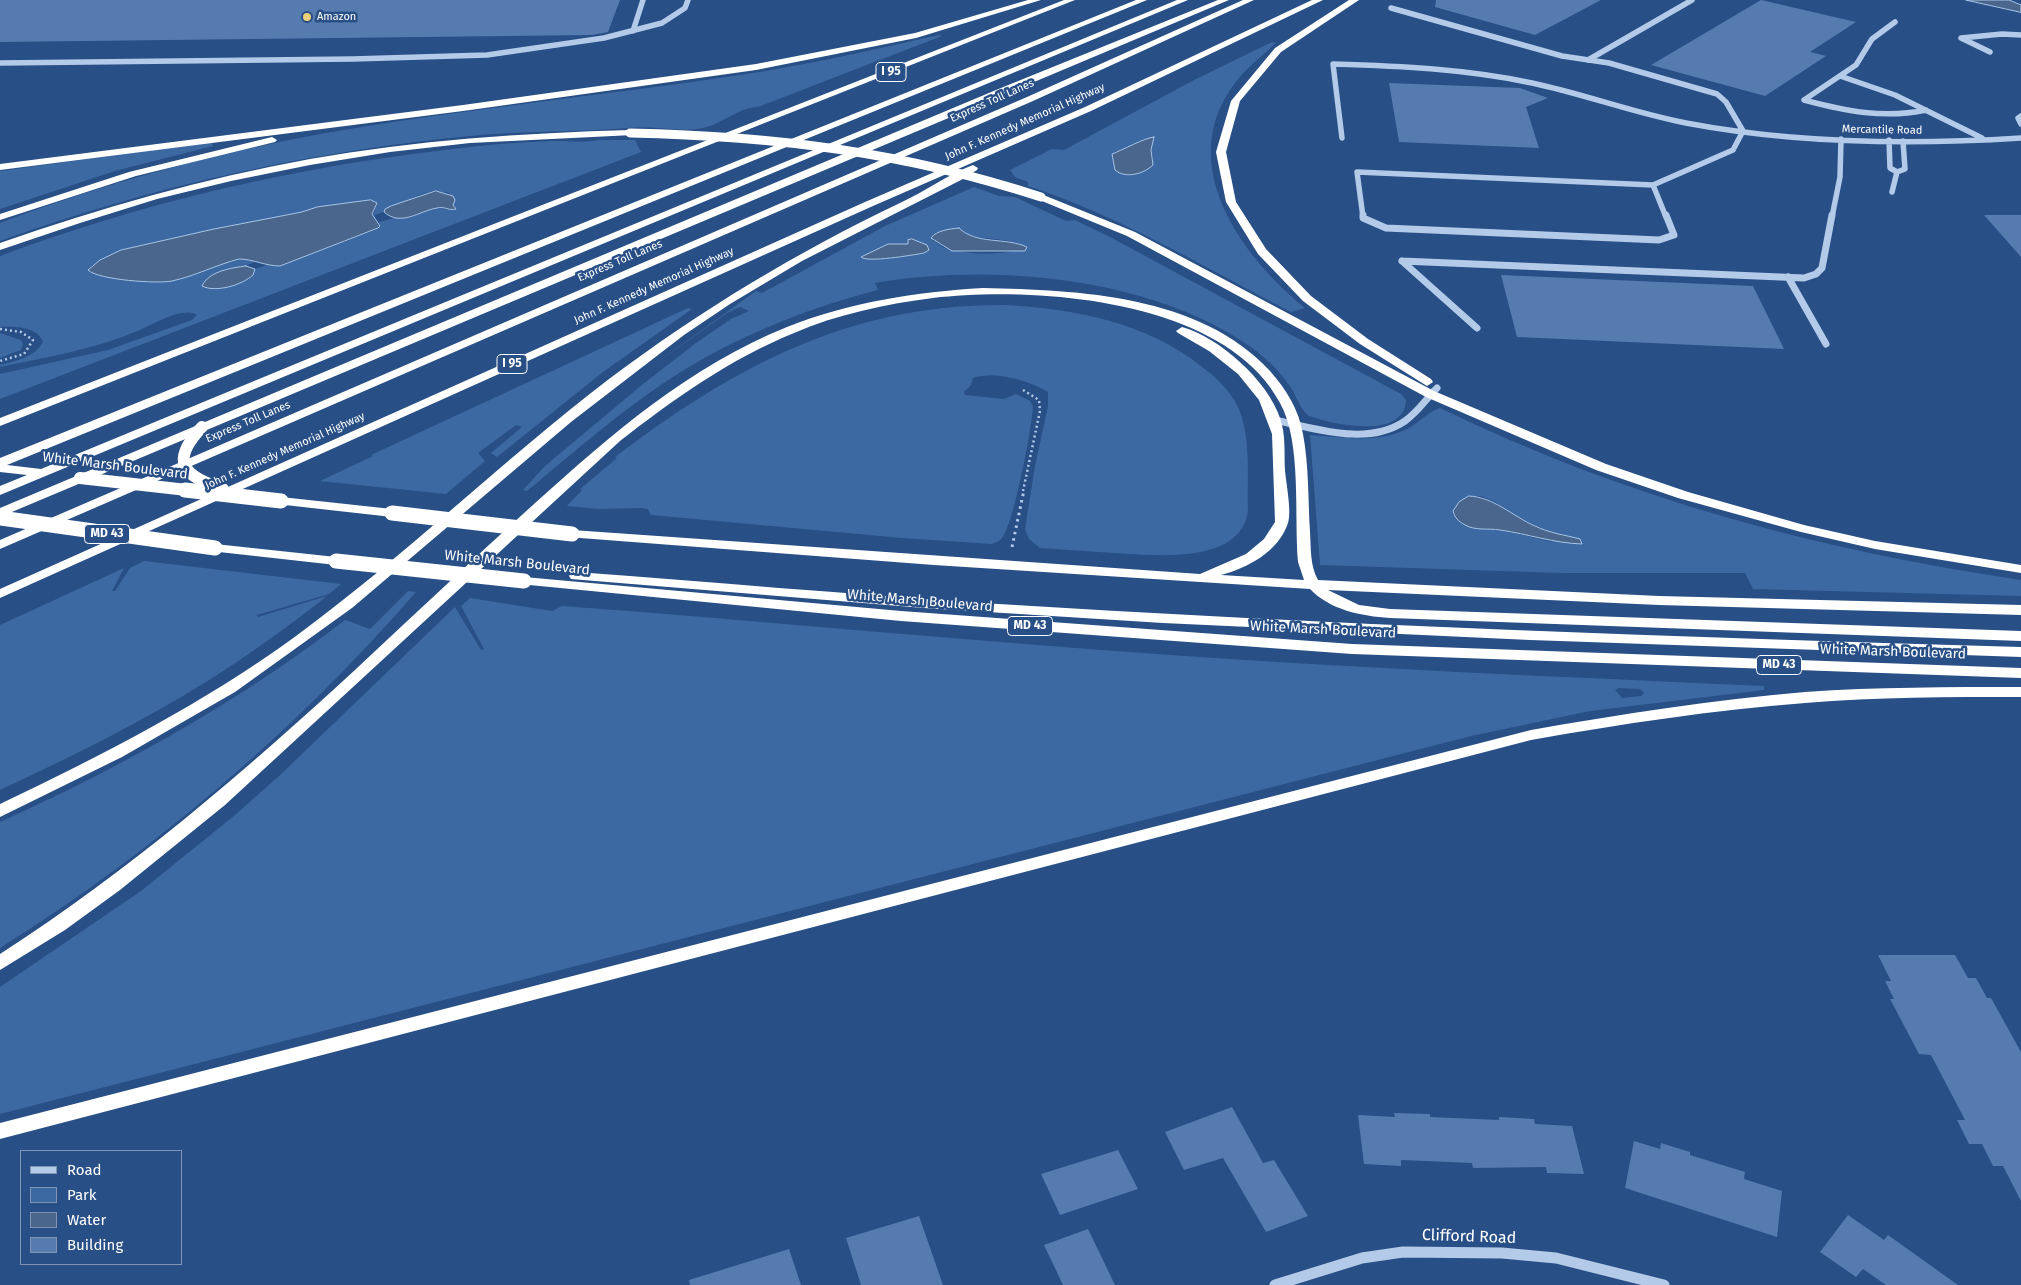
<!DOCTYPE html>
<style>
body{margin:0}
#map{position:relative;width:2021px;height:1285px;overflow:hidden;background:#284f86;font-family:"Fira Sans",sans-serif}
canvas{display:block}
.legend{position:absolute;left:20px;top:1150px;width:162px;height:115px;box-sizing:border-box;background:#284f86;border:1px solid #7e95b6;margin:0;padding:6px 9px;list-style:none;font-size:15px;color:#fff}
.legend li{display:flex;align-items:center;gap:10px;height:25px}
.legend b{width:25px;border:1px solid #7e95b6}
</style>
<div id="map">
<canvas width="2021" height="1285"></canvas>
<ul class="legend">
<li><b style="height:6px;background:#b3cae8"></b>Road</li>
<li><b style="height:14px;background:#3d69a2"></b>Park</li>
<li><b style="height:14px;background:#4a668c"></b>Water</li>
<li><b style="height:14px;background:#557baf"></b>Building</li>
</ul>
</div>
<script>
const ctx = document.querySelector('canvas').getContext('2d');
ctx.lineJoin = 'round';
function fillPath(path, color) {
  ctx.fillStyle = color;
  ctx.fill(path, 'evenodd');
}
function stroke(path, color, width, dash) {
  ctx.strokeStyle = color;
  ctx.lineWidth = width;
  ctx.lineCap = dash ? 'butt' : 'round';
  ctx.setLineDash(dash || []);
  ctx.stroke(path);
}
function write(font, color, halo, rows, align = 'center') {
  ctx.font = font + ' "Fira Sans",sans-serif';
  ctx.lineWidth = 5;
  ctx.setLineDash([]);
  ctx.textBaseline = 'middle';
  ctx.strokeStyle = halo;
  ctx.fillStyle = color;
  for (const [text, x, y, turn = 0] of rows) {
    ctx.save();
    ctx.translate(x, y);
    ctx.rotate((+turn || 0) * Math.PI / 180);
    ctx.textAlign = isNaN(turn) ? turn : align;
    if (halo) ctx.strokeText(text, 0, 0);
    ctx.fillText(text, 0, 0);
    ctx.restore();
  }
}
const green = new Path2D(`
 M939 35 942 36 758 107C739 107 723 124 703 128 679 133 653 125 628 128 580 132 529 131 480 135 317 150 155 185 0 241V223L10 219C103 185 197 158 294 139 450 109 609 96 766 71 824 61 881 48 939 35Z
 M1272 42 1276 43C1262 56 1246 68 1235 83 1174 163 1240 255 1305 308L1291 312C1204 267 1120 216 1028 186V182L1015 177 1010 170 1052 149 1064 150 1194 80ZM1154 137 1151 149 1153 160 1141 172 1122 174 1114 160 1142 140Z
 M599 140H635L641 152 0 399V374L108 350 192 320 197 315C183 306 154 324 140 330 95 349 48 357 0 367V365C15 361 37 357 43 341 35 326 16 326 0 327V256C144 202 292 168 445 150 481 145 518 142 554 141 569 141 584 143 599 140ZM433 191 449 193 455 200 453 205 456 208 451 210 436 208 407 218H394L379 222 380 226 375 230 280 266 266 265 255 269 249 279 221 288 207 279C223 270 240 269 257 261 228 253 198 276 171 281 146 286 116 273 91 266L109 255 137 246 302 212 317 207 371 200 377 203 373 216C394 209 411 196 433 191Z
 M211 142 213 146 115 171 0 209V171Z
 M974 187 999 196 1015 197 1066 221 1075 220 1110 237 1401 394 1406 400C1404 441 1332 424 1309 416 1300 410 1296 394 1289 385 1278 369 1262 354 1245 343 1146 277 991 263 875 283L878 290C812 307 748 332 689 367 631 402 579 448 527 491L523 490 545 466 643 384 696 343 731 319 749 311 740 307 727 313 641 374 756 291 762 293 885 226ZM964 233C984 241 1008 237 1027 247 1005 256 968 255 945 248 941 247 937 242 932 240ZM908 240 921 242 929 250 924 253C911 255 871 263 861 257L888 244H908Z
 M1005 305C1075 309 1145 322 1201 366 1217 378 1233 393 1240 412 1251 441 1247 479 1248 510 1242 566 1152 555 1113 553 1089 551 1065 550 1040 548L1029 539 1025 529 1035 466 1048 406V392C1029 381 995 370 973 378L971 385 964 392 965 395 1004 399 1016 394 1030 401 1033 406C1032 427 1014 524 1002 538 1000 541 996 542 992 544L902 538 651 515 648 509 642 508 597 509 567 506 582 490 580 489 617 458 615 457C735 366 850 304 1005 305Z
 M688 308 692 309 603 372 497 457 491 453 522 427 516 425 478 453 485 461 446 494 320 481 373 456 371 455Z
 M0 333 21 340 23 344 21 350 0 358Z
 M1440 408C1625 498 1818 550 2021 580V596L1753 589 1745 573H1561L1320 565 1310 435C1342 437 1377 444 1407 429 1419 423 1426 413 1440 408ZM1469 496H1481L1495 502 1509 513 1544 530 1553 542 1504 531 1486 529 1459 502Z
 M144 561 341 584 329 594 257 615 258 617 327 596C289 626 250 654 209 680 142 722 71 757 0 790V625L124 568 112 591H115L130 568Z
 M408 591 416 592C296 730 155 851 0 948V822C122 767 240 701 345 620L370 629Z
 M470 598 552 611 562 606C765 621 968 641 1171 655 1368 669 1566 677 1764 686V690L1590 711 1471 736 0 1114V987L141 891 235 815 279 776 455 607 481 650 484 649 461 606ZM1619 688 1640 689 1644 693 1641 696 1622 698 1615 690Z`);
const water = new Path2D(`
 M1966 0H2009L2021 5V12Z
 M1154 137 1151 150 1153 165C1144 174 1125 179 1115 170L1112 154C1123 150 1144 138 1154 137Z
 M436 191 453 196 455 200 453 205 456 209C449 211 444 206 437 208 419 211 401 227 384 212L385 209 391 206Z
 M371 200 377 203 372 214 380 226 378 228 280 266C265 266 253 259 239 259 216 265 195 276 172 281 158 284 98 280 88 270L100 260 121 250 214 229 302 212 317 207Z
 M959 228C976 245 1006 237 1027 247L1025 251H952L931 238C937 230 950 229 959 228Z
 M912 239 927 245 929 250 924 253C913 255 867 263 861 257L888 244H908V240Z
 M246 266 255 269 253 275C242 285 216 293 202 286 209 271 231 268 246 266Z
 M1469 496C1494 497 1512 516 1535 526 1549 533 1565 535 1580 539L1582 544C1553 543 1528 534 1500 530 1488 528 1476 531 1465 525 1458 521 1455 518 1453 511L1459 502Z`);
const building = new Path2D(`
 M0 0H620L608 32 592 35 0 42Z
 M1436 0H1601L1535 35 1435 7Z
 M1761 0 1856 22 1810 52 1826 56 1765 96 1651 65Z
 M1389 83 1520 88 1548 98 1526 107 1539 148 1399 142Z
 M1984 215H2021V257Z
 M1501 275 1753 286 1784 349 1517 337Z
 M1878 955H1955L1968 978H1976L1987 998H1991L2021 1052V1201L2003 1166H1993L1982 1144H1969L1957 1120H1965L1931 1055 1919 1054 1890 999H1894L1885 981H1891Z
 M1232 1107 1263 1163 1274 1160 1308 1216 1266 1232 1223 1158 1184 1170 1165 1132Z
 M1394 1113 1430 1114V1117L1499 1120V1117L1534 1119 1535 1124 1572 1126 1584 1174 1547 1173 1546 1167 1473 1168 1472 1163 1401 1160V1166L1364 1164 1358 1115 1395 1117Z
 M1634 1141 1660 1149 1661 1143 1690 1152V1155L1745 1172 1744 1179 1782 1191 1777 1237 1625 1188Z
 M1118 1150 1138 1189 1060 1215 1041 1174Z
 M1848 1215 1884 1240 1888 1235 1958 1285H1886L1863 1269 1856 1277 1820 1252Z
 M919 1216 943 1285H861L846 1238Z
 M1088 1229 1115 1285H1063L1044 1245Z
 M789 1249 801 1285H690L689 1280Z`);
const pathFar1 = new Path2D(`
 M0 329 21 332 33 340 24 354 0 361
 M1023 390 1039 400 1040 411 1023 491`);
const path = new Path2D(`
 M1012 547 1024 490`);
const minorFar2 = new Path2D(`
 M1391 8 1562 56 1609 63 1717 94 1726 102 1743 131
 M1895 22 1872 39 1856 65 1804 100C1845 111 1884 119 1926 110
 M633 31 643 0
 M1990 52 1961 38 2002 34 2021 35
 M1588 60 1692 0
 M0 63 353 59 487 55 604 38 662 23 685 8 688 0
 M1840 76 1895 95 1982 138
 M2021 116 2018 118 2021 124
 M1342 138 1333 64C1400 66 1467 69 1532 83 1584 94 1634 113 1686 123 1796 144 1909 145 2021 138
 M1889 140 1890 168 1897 172
 M1897 172 1905 169 1903 141
 M1653 185 1666 217
 M1653 185 1733 150 1743 131
 M1892 192 1897 172
 M1363 217 1357 172 1653 185
 M1832 217 1840 177 1841 139`);
const minorFar1 = new Path2D(`
 M1363 215V218L1386 228 1659 240 1674 235 1666 215
 M1402 261 1804 278 1816 274 1822 268 1832 215
 M1402 261 1477 328
 M1788 277 1826 344
 M1274 420C1315 428 1367 447 1405 421 1418 412 1426 399 1437 388`);
const minor = new Path2D(`
 M1275 1285 1362 1258 1403 1252 1502 1253 1556 1258 1664 1285`);
const highway = new Path2D(`
 M1028 0H1041L916 38 756 70 463 111 0 170V164L463 105 756 64 915 33Z
 M1064 0H1075L0 426V418Z
 M1136 0H1147L7 465 41 469 1177 0H1188L0 495V486L27 475 0 472V458Z
 M1218 0H1229L0 517V508L996 90Z
 M1243 0H1254L1033 101 0 549V540L1027 97Z
 M1312 0H1323L1091 111 873 206 0 598V589L865 202 1085 107Z
 M1349 0H1359L1281 52 1240 101 1226 152 1236 202 1266 249 1311 296 1368 339 1431 379 1433 382 1427 386 1360 344 1303 301 1258 254 1226 202 1216 152 1231 101 1275 48Z
 M630 130 635 133 633 135 470 143 390 152 310 165 231 181 157 199 80 223 0 250V243C101 208 204 178 310 159 416 140 523 133 630 130Z
 M272 137 277 140 275 142 136 176 0 220V214L129 172Z
 M973 165 978 168 977 170 961 180 802 261 730 304 684 335 571 422 352 608 235 692 122 757 0 817V804C103 755 204 703 296 636 405 556 502 461 609 379 701 310 797 252 900 203 924 192 949 174 973 165Z
 M1041 194 1135 232 1434 391 1606 464 1688 492 1804 525 1875 541 2021 565V573L1875 549 1801 532 1678 498 1596 470 1426 397 1127 236 1037 199V195Z
 M983 288C1079 290 1200 295 1270 371 1286 389 1299 410 1303 434 1309 466 1308 499 1310 532 1311 548 1310 566 1318 580L1659 596 2021 605V615L1659 605 1328 590 1359 605 1390 609 2021 631V641L1390 618C1361 616 1330 610 1310 589L934 565 567 537 565 534 572 530 1200 574 1246 554 1264 539 1275 522 1272 434 1259 400 1238 374 1209 351 1178 333 1176 331 1182 327C1219 337 1268 381 1280 418 1286 435 1284 452 1285 470 1286 483 1292 512 1288 523 1279 551 1248 568 1221 575L1304 580 1298 562C1294 516 1302 442 1280 403 1225 299 1036 286 933 298 886 304 838 314 794 333 730 359 674 399 620 441L225 805 120 890 65 930 0 970V954C129 871 243 773 356 669 415 614 474 558 534 504 612 434 688 367 787 327 850 302 916 292 983 288Z
 M281 497 392 509 399 513 392 517 276 504 274 501Z
 M215 544 336 557 343 561 336 565 210 551 208 548Z
 M576 572C711 582 847 594 982 603 1328 625 1675 637 2021 647V657L1530 640 1163 623 924 608 571 579 569 576 571 573Z
 M524 577 901 611 1352 644 2021 668V678L1352 654 901 621 519 584 517 581 519 578Z
 M2021 687V697C1949 697 1877 697 1805 703 1713 710 1622 724 1531 740L0 1139V1123L1531 730C1622 714 1713 700 1805 692 1877 687 1949 687 2021 687Z`);
const highwayBridgeFar2 = new Path2D(`
 M630 133C775 136 903 152 1041 197`);
const highwayBridgeFar1 = new Path2D(`
 M202 427C169 462 183 476 223 489
 M80 478 196 491`);
const highwayBridge = new Path2D(`
 M185 490 281 501
 M392 513 572 534
 M0 518 215 548
 M336 561 524 581`);
const markers = [
 [307,17,5,"#efcf79"]
];
const farPoinames = [
 ["Amazon",317,17]
];
const farStreetnames = [
 ["Express Toll Lanes",992,101,-24],
 ["John F. Kennedy Memorial Highway",1025,122,-24],
 ["Mercantile Road",1882,130,1],
 ["Express Toll Lanes",620,261,-23],
 ["John F. Kennedy Memorial Highway",654,286,-24],
 ["Express Toll Lanes",248,422,-23],
 ["John F. Kennedy Memorial Highway",285,451,-24]
];
const shields = [
 [891,72,30],
 [512,364,30],
 [107,534,45],
 [1030,626,45],
 [1779,665,45]
];
const shieldNames = [
 ["I 95",891,72],
 ["I 95",512,364],
 ["MD 43",107,534],
 ["MD 43",1030,626],
 ["MD 43",1779,665]
];
const streetNames = [
 ["White Marsh Boulevard",115,466,7],
 ["White Marsh Boulevard",517,563,6],
 ["White Marsh Boulevard",920,601,5],
 ["White Marsh Boulevard",1323,630,3],
 ["White Marsh Boulevard",1893,652,2]
];
const nearStreetnames = [
 ["Clifford Road",1469,1237,2]
];
fillPath(green, '#3d69a2');
fillPath(water, '#4a668c');
stroke(water, '#a8c5e8', 1);
fillPath(building, '#557baf');
stroke(pathFar1, '#b3cae8', 2.5, [2, 3]);
stroke(path, '#b3cae8', 3, [2.5, 4]);
stroke(minorFar2, '#b3cae8', 5.5);
stroke(minorFar1, '#b3cae8', 7);
stroke(minor, '#b3cae8', 11);
fillPath(highway, '#fff');
stroke(highwayBridgeFar2, '#fff', 9);
stroke(highwayBridgeFar1, '#fff', 12);
stroke(highwayBridge, '#fff', 15);
for (const [x, y, r, color] of markers) {
  const dot = new Path2D();
  dot.arc(x, y, r, 0, 2 * Math.PI);
  ctx.fillStyle = color;
  ctx.fill(dot);
  stroke(dot, '#284f86', 2);
}
write('11px', '#fff', '#284f86', farPoinames, 'left');
write('11px', '#fff', '#284f86', farStreetnames);
for (const [x, y, w] of shields) {
  const box = new Path2D();
  box.roundRect(x - w / 2, y - 9.5, w, 19, 4);
  ctx.fillStyle = '#284f86';
  ctx.fill(box);
  stroke(box, '#fff', 1);
}
write('bold 12px', '#fff', null, shieldNames);
write('14px', '#fff', '#284f86', streetNames);
write('16px', '#fff', '#284f86', nearStreetnames);
</script>
